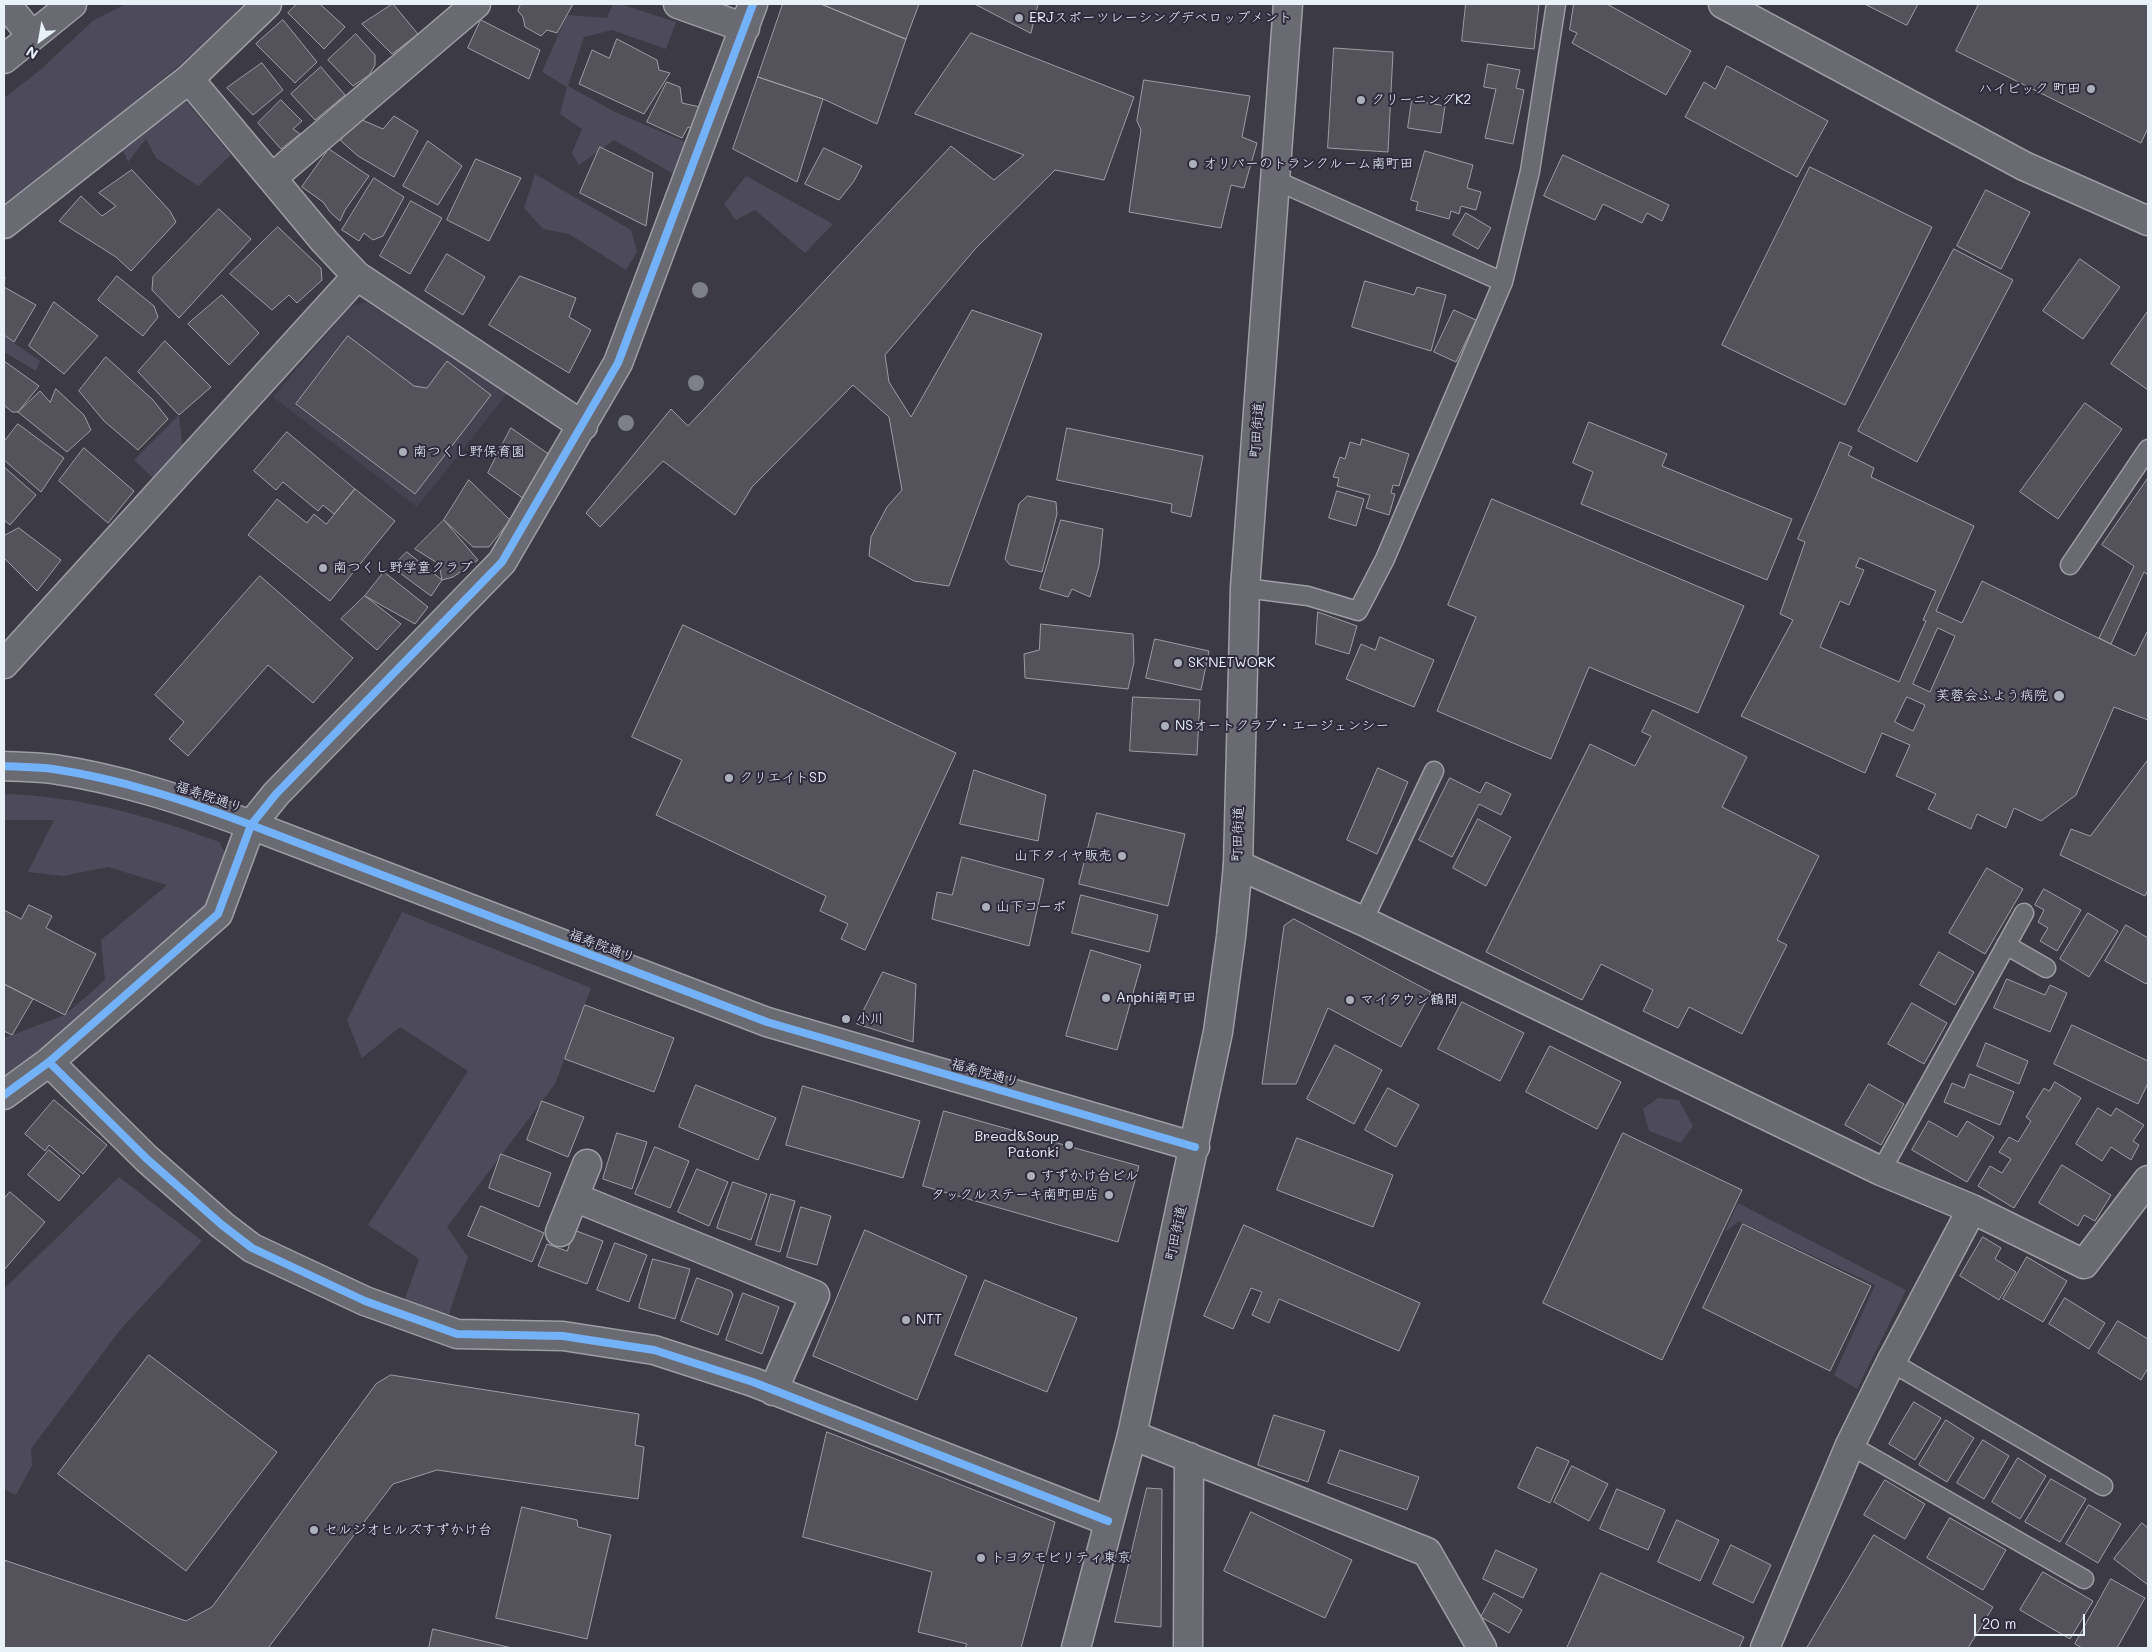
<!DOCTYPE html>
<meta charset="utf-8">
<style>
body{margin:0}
#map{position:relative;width:2152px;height:1652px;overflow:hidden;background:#3c3a44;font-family:Mali,sans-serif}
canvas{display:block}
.frame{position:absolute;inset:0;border:5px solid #e8f1f8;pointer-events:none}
.north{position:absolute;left:15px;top:15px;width:50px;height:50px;-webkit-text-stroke:4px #2f2a3d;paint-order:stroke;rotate:212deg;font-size:14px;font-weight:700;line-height:20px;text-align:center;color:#e8f1f8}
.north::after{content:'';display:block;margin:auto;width:18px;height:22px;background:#e8f1f8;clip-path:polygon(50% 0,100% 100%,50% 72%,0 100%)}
.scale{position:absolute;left:1974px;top:1614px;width:111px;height:22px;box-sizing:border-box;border:2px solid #e8f1f8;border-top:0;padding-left:6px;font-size:15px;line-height:18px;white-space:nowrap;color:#e8f1f8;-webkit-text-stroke:4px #2f2a3d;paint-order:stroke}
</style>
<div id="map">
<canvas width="2152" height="1652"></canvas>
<div class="frame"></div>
<div class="north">N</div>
<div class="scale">20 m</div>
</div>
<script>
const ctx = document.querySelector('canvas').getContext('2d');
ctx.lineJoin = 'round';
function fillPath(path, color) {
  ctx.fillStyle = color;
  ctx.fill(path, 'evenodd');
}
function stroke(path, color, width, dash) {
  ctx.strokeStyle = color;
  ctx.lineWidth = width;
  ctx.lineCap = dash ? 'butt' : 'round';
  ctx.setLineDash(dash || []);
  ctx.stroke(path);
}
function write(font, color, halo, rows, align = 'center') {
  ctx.font = font + ' Mali,"Klee One",sans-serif';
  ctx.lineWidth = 4;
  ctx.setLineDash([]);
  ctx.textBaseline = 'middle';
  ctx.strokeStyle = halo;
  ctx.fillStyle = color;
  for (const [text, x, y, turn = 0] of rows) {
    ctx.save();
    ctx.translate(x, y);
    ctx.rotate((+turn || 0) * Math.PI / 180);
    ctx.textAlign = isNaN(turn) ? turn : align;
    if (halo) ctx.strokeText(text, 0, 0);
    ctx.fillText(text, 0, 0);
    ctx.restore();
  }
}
const built = new Path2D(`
 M367 302 510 390 417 507 273 397 350 306Z`);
const green = new Path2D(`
 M126 4H244L182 63 4 212V98L39 71 94 20Z
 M613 4H620L676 22 666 49 612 30 584 37 568 86 615 112 690 144 672 173 614 140 579 165 572 153 582 129 560 114 567 87 542 72 567 15 607 18Z
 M184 99 231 155 198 186 156 158 146 139 128 162 121 146Z
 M535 174 631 230 637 252 626 270 569 234 543 229 524 208Z
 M746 176 833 224 805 253 755 210 736 220 724 204Z
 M4 336 40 361 36 371 4 352Z
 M179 415 183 451 153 478 134 460Z
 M4 794C79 796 149 816 219 842L228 859 209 907 9 1080 4 1073V1038L65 1015 105 980 101 940 167 885 108 867 63 876 28 872 54 820H4Z
 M402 912 591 988 555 1084 447 1227 468 1257 448 1317 404 1302 419 1259 368 1225 468 1071 400 1027 362 1058 347 1020Z
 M1658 1098 1679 1100 1693 1126 1681 1143 1649 1131 1643 1109Z
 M119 1177 202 1241 120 1330 31 1449 32 1465 16 1495 4 1489V1289Z
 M1738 1203 1906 1290 1857 1389 1834 1375 1875 1285 1739 1221 1725 1232Z`);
const building = new Path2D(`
 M297 4H320L345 27 324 49 288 13Z
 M393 4 418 34 392 54 362 24Z
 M521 4H573L557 33 547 30 541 36 525 27 523 17 518 11Z
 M783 4H821L906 39 877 124 823 99 758 77Z
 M821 4H919L906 39Z
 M975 4H1038L1031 33Z
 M1466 4H1539L1534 49 1462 41Z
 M1574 4H1607L1691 51 1666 95 1572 43 1577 33 1570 30Z
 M1865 4H1918L1907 25Z
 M1979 4H2148V128L2141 143 1956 51Z
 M283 20 317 62 295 83 256 44Z
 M481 20 540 50 529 79 468 48Z
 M971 33 1134 97 1104 180 1055 170 976 248 885 355 889 382 911 417 972 310 1042 334 949 586 914 581 869 556 871 537 887 507 902 490 889 417 853 385 752 487 735 515 663 461 600 527 586 513 671 409 688 426 951 146 994 180 1024 155 915 114Z
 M356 34 375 55V65L369 75 353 86 328 60Z
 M617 39 657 60 659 70 670 73 644 114 579 84 592 50 609 58Z
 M1334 48 1393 52 1388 152 1328 148Z
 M262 63 283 90 253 115 227 88Z
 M1488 64 1520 70 1516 88 1524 90 1513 144 1485 138 1496 89 1484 87Z
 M1727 66 1828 121 1797 177 1685 117 1704 82 1715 89Z
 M321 67 345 95 315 120 291 94Z
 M758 77 823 99 797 182 733 149Z
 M1144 80 1250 96 1242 137 1257 143 1244 188 1231 185 1221 228 1129 212 1141 130 1137 121Z
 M667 82 680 87 682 103 700 107 698 130 688 127 682 138 647 122Z
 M281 100 302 121 293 129 300 134 281 149 258 123Z
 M1412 100 1445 106 1441 133 1408 128Z
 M353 116 383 129 394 116 418 131 394 177 358 156 341 141Z
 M428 141 462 166 438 205 403 186Z
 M600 147 653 173 646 226 580 193Z
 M824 148 862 166 854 181 839 200 805 184Z
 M329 149 369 176 345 210 340 221 330 212 323 202 302 187Z
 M1425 151 1473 165 1467 188 1481 192 1476 210 1461 206 1459 214 1451 211 1449 219 1416 210 1418 202 1411 200Z
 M1563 155 1669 205 1662 221 1647 213 1642 223 1603 204 1595 220 1544 196Z
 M476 159 521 178 489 241 447 220Z
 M1810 167 1932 227 1845 405 1722 345Z
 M132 170 170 211 176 222 131 271 116 257 59 221 81 196 102 216 116 206 99 193Z
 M374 178 404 197 383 236 373 240 364 233 359 241 342 230Z
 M1986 190 2030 212 2001 269 1957 246Z
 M411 201 442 218 410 274 380 256Z
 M219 209 251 239 179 318 152 290 153 277Z
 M1466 213 1491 228 1478 249 1453 235Z
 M278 227 321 268 322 280 297 303 289 295 272 310 230 274Z
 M1954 249 2013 280 1917 462 1858 431Z
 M447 254 485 277 463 315 425 291Z
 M2080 259 2120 287 2083 339 2043 311Z
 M117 276 154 306 158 317 143 336 98 300Z
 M520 276 576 298 569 317 591 330 569 373 489 325Z
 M4 277H5L4 287 36 305 14 342 4 335Z
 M1365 281 1414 295 1417 287 1446 295 1431 351 1352 327Z
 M222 295 259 333 229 365 188 324Z
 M54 302 98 336 64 374 29 346Z
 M1454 310 1476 320 1456 362 1434 352Z
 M2148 311V390L2111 364Z
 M348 336 414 386 427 388 447 361 491 395 415 494 296 404Z
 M165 341 211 387 179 415 138 372Z
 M106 357 153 400 168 419 138 450 104 421 79 391Z
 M4 361 39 386 18 412H12L4 405Z
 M56 389 84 415 91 430 67 452 18 412 40 391 50 402Z
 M2085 403 2122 429 2058 519 2020 492Z
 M1589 422 1667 454 1662 466 1792 519 1767 580 1581 504 1593 472 1573 463Z
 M18 424 64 458 41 492 4 460V442Z
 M511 428 550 455 524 499 488 473Z
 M1067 428 1203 456 1191 517 1171 512 1172 504 1057 480Z
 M287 432 355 489 334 514 323 505 318 511 283 482 276 490 254 471Z
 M1362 439 1409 454 1399 486 1393 485 1391 493 1395 494 1389 515 1366 508 1370 495 1337 486 1339 478 1333 477 1340 457 1345 459 1350 442 1360 445Z
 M1840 442 1852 447 1848 455 1874 468 1871 477 1974 526 1936 611 1962 623 1982 581 2135 656 2148 630V720L2114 707 2076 795 2041 821 2014 808 2006 828 1977 814 1971 829 1928 809 1936 794 1896 776 1910 745 1882 733 1865 773 1741 716 1793 620 1780 614 1805 542 1798 539ZM1860 558 1936 591 1923 620 1926 621 1899 682 1820 647 1840 601 1849 605 1864 570 1856 567ZM1938 628 1955 636 1930 692 1913 684ZM1907 697 1925 705 1913 731 1895 722Z
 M84 448 134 491 108 523 59 481Z
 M4 467 36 495 10 525 4 520Z
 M2148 478V575L2144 572 2111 644 2099 638 2134 566 2102 545Z
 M469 480 510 520 489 547H473L444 520Z
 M355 489 395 521 330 601 248 535 277 499 307 523 314 514 326 524Z
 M1337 491 1364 499 1356 526 1329 518Z
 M1028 496 1056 502 1057 514 1042 572 1010 565 1005 559 1019 504Z
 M1492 499 1744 606 1698 713 1589 667 1551 759 1437 711 1476 617 1448 605Z
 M444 520 478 560 453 577 442 580 439 564 415 549Z
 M1061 520 1103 529 1099 566 1090 597 1072 589 1068 597 1040 589Z
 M19 528 61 560 37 591 4 558V536Z
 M407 552 442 580 431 596 392 567Z
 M384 572 428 607 415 624 365 596Z
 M260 576 353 658 313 703 268 665 188 756 169 739 184 722 155 695Z
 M365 596 401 624 377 650 341 619Z
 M1318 612 1357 626 1349 654 1316 644Z
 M1041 624 1133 634 1134 662 1128 689 1025 678 1024 654 1039 650Z
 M683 625 956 753 865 950 841 939 848 924 820 911 826 896 656 815 682 760 632 737Z
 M1380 637 1434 660 1414 707 1346 679 1361 644 1375 650Z
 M1155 639 1209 651 1201 690 1146 678Z
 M1133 697 1200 700 1197 755 1130 751Z
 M1653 710 1747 757 1722 807 1819 856 1777 940 1787 945 1742 1034 1689 1007 1678 1028 1643 1011 1653 990 1601 964 1582 1000 1486 952 1590 744 1635 766 1651 736 1642 732Z
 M2148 760V890L2145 896 2060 855 2071 829 2090 836Z
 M1378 768 1408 782 1377 854 1347 840Z
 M974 770 1046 795 1038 841 960 824Z
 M1450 778 1480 793 1486 782 1511 794 1501 815 1479 804 1452 857 1419 840Z
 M1097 813 1185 834 1168 906 1079 884Z
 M1478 819 1511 837 1486 886 1453 868Z
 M962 857 1044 879 1029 946 932 919 937 892 952 895Z
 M1987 868 2023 889 1985 954 1949 933Z
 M2044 889 2081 910 2057 951 2040 941 2048 928 2038 922 2044 910 2035 905Z
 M1081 895 1158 915 1149 952 1072 933Z
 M29 905 52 916 46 928 96 954 65 1015 4 984V910L21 919Z
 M2088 913 2118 931 2089 977 2060 959Z
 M1294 919 1431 992 1401 1047 1328 1008 1296 1084H1262L1284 926Z
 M2126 925 2148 938V981L2146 984 2105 961Z
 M1091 950 1141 965 1117 1050 1066 1036Z
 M1939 952 1974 972 1955 1005 1920 985Z
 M883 972 916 984 913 1042 857 1024Z
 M2007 979 2045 995 2050 985 2067 993 2050 1032 1994 1008Z
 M4 984 33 999 12 1035 4 1031Z
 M1462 1002 1524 1033 1500 1081 1438 1049Z
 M1912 1003 1947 1023 1924 1064 1888 1044Z
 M585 1005 674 1038 654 1092 565 1059Z
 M2072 1025 2148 1061V1083L2138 1104 2054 1064Z
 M1986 1043 2028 1061 2019 1084 1977 1066Z
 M1335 1045 1382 1070 1354 1124 1307 1099Z
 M1550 1046 1621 1082 1597 1129 1526 1092Z
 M1970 1074 2014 1092 2000 1125 1944 1102 1952 1083 1964 1088Z
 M2055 1082 2081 1098 2014 1208 1978 1186 1990 1166 2002 1173 2011 1159 1999 1152 2009 1137 2018 1142 2031 1121 2026 1117 2044 1088 2049 1091Z
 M1869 1084 1904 1104 1881 1145 1845 1125Z
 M696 1085 776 1118 758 1160 679 1127Z
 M803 1086 920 1121 903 1178 786 1145Z
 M1388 1088 1419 1105 1396 1147 1365 1130Z
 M54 1100 107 1145 83 1174 49 1145 45 1151 25 1134Z
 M542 1101 584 1117 568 1157 527 1140Z
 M2098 1108 2111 1116 2116 1108 2144 1125 2133 1141 2139 1145 2131 1160 2111 1147 2102 1161 2076 1144Z
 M944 1111 1139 1166 1118 1242 923 1186Z
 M1929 1121 1957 1137 1967 1121 1994 1137 1967 1182 1912 1150Z
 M617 1133 647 1142 632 1189 603 1179Z
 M1623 1133 1742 1190 1662 1360 1543 1303Z
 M1297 1138 1393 1175 1373 1227 1277 1190Z
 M655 1147 689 1161 670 1208 635 1194Z
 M49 1150 80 1176 59 1201 28 1175Z
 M501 1154 551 1173 539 1207 489 1188Z
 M2062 1165 2111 1195 2095 1221 2084 1215 2078 1226 2039 1203Z
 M697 1169 728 1182 709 1226 678 1212Z
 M733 1182 767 1194 751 1240 717 1228Z
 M10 1192 45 1222 4 1270V1199Z
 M771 1194 795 1201 780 1252 756 1245Z
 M481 1206 544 1233 532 1262 468 1236Z
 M801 1207 831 1216 817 1265 787 1257Z
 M1743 1224 1871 1286 1830 1371 1703 1308Z
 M1244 1225 1420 1303 1399 1351 1279 1299 1269 1323 1252 1315 1262 1292 1251 1288 1233 1329 1204 1316Z
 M574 1230 603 1241 587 1284 538 1266 547 1244 567 1251Z
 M865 1230 967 1276 917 1400 813 1356Z
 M1983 1237 2001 1248 1995 1259 2016 1272 1999 1300 1960 1276Z
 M615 1243 647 1255 629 1302 597 1290Z
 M2027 1257 2067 1281 2043 1322 2003 1299Z
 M653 1259 690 1269 675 1319 639 1308Z
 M697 1278 731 1291 733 1295 718 1335 681 1321Z
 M985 1280 1077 1318 1047 1392 955 1355Z
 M743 1293 779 1307 762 1354 726 1340Z
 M2065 1298 2105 1323 2089 1349 2049 1324Z
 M2118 1321 2148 1339V1368L2141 1380 2098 1353Z
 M149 1355 277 1452 186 1571 58 1474Z
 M391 1375 639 1414 635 1445 644 1447 638 1499 437 1470 393 1484 268 1648H4V1560L186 1621 212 1607 376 1384Z
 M1914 1402 1941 1418 1915 1460 1889 1444Z
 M1274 1415 1325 1431 1308 1482 1258 1465Z
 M1946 1420 1974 1438 1947 1482 1919 1465Z
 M827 1432 1055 1522 1021 1648H965L967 1644 918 1632 932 1572 803 1537Z
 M1983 1440 2009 1456 1984 1499 1957 1483Z
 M1537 1447 1569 1461 1550 1503 1518 1488Z
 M1340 1450 1419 1477 1407 1510 1328 1483Z
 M2018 1458 2046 1476 2020 1519 1992 1502Z
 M1572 1466 1608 1484 1589 1521 1554 1502Z
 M2051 1479 2086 1499 2060 1542 2025 1522Z
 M1885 1480 1925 1504 1905 1539 1864 1515Z
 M1147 1488 1162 1489 1161 1627 1115 1622Z
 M1617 1489 1665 1510 1648 1550 1600 1529Z
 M2089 1505 2121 1524 2098 1563 2066 1544Z
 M522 1507 577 1520 578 1527 611 1535 587 1639 496 1618Z
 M1251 1512 1352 1560 1325 1618 1224 1571Z
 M1950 1518 2006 1550 1983 1590 1927 1558Z
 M1677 1520 1719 1540 1700 1581 1658 1562Z
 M2142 1523 2148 1528V1585L2114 1559Z
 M1874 1535 1993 1607 1968 1648H1807Z
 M1731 1545 1771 1565 1753 1603 1713 1584Z
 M1496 1550 1537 1569 1523 1598 1483 1579Z
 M2043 1572 2093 1601 2070 1639 2020 1610Z
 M1601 1573 1744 1637 1739 1648H1567Z
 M2111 1579 2145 1598 2117 1648H2082L2075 1644Z
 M1494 1593 1522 1610 1509 1633 1481 1617Z
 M433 1629 512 1648H429Z`);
const service = new Path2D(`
 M1275 180 1503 282
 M2070 565 2148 449
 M1245 588 1308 596 1358 611 1385 559 1503 282 1530 171 1556 4
 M1363 921 1434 771
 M2006 945 2046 968
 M1881 1171 2024 913
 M1891 1362 2103 1486
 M1850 1445 2084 1579`);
const minor = new Path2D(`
 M6 4 32 36
 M678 4 745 28
 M4 59 72 4
 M189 79 325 242 357 276 583 426
 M272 178 476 4
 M4 224 189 79 267 4
 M4 664 357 276
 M1238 865 1363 921 1881 1171 1972 1209
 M49 1062 147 1159 222 1225 252 1248 365 1301 457 1334 563 1336 654 1350 753 1382 1108 1521
 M4 1095 49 1062 218 914 251 825 276 794 502 562 618 363 753 4
 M574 1197 815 1295 773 1391
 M560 1232 587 1164
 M1132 1435 1427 1552 1482 1648
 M1188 1648 1189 1457
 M1765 1648 1850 1445 1891 1362 1972 1209 2084 1264 2148 1180`);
const tertiary = new Path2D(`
 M1723 4 2024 166 2148 221
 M4 766C20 767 37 767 53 769 121 779 187 801 251 825L767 1022 1195 1147`);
const secondary = new Path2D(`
 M1076 1648 1132 1435 1218 1032 1231 937 1238 865 1245 588 1288 4`);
const cycleway = new Path2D(`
 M4 766C20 767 37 767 53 769 121 779 187 801 251 825L767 1022 1195 1147
 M49 1062 147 1159 222 1225 252 1248 365 1301 457 1334 563 1336 654 1350 753 1382 1108 1521
 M4 1095 49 1062 218 914 251 825 276 794 502 562 618 363 753 4`);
const trees = [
 [700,290],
 [696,383],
 [626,423]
];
const markers = [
 [1019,18,5,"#acb1b9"],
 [2091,89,5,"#acb1b9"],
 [1361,100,5,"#acb1b9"],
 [1193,164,5,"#acb1b9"],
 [403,452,5,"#acb1b9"],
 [323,568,5,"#acb1b9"],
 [1178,663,5,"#acb1b9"],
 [2059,696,6,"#acb1b9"],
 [1165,726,5,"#acb1b9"],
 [729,778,5,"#acb1b9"],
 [1122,856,5,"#acb1b9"],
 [986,907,5,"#acb1b9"],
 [1106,998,5,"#acb1b9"],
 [1350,1000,5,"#acb1b9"],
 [846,1019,5,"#acb1b9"],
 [1069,1145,5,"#acb1b9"],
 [1031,1176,5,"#acb1b9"],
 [1109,1195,5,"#acb1b9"],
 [906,1320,5,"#acb1b9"],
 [314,1530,5,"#acb1b9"],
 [981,1558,5,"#acb1b9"]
];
const poiNames = [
 ["ERJスポーツレーシングデベロップメント",1029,18],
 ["ハイビック 町田",2081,89,"right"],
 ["クリーニングK2",1371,100],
 ["オリバーのトランクルーム南町田",1203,164],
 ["南つくし野保育園",413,452],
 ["南つくし野学童クラブ",333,568],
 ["SK’NETWORK",1188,663],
 ["芙蓉会ふよう病院",2048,696,"right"],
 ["NSオートクラブ・エージェンシー",1175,726],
 ["クリエイトSD",739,778],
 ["山下タイヤ販売",1112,856,"right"],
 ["山下コーポ",996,907],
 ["Anphi南町田",1116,998],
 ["マイタウン鶴間",1360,1000],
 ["小川",856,1019],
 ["Bread&Soup",1059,1137,"right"],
 ["Patonki",1059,1153,"right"],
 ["すずかけ台ビル",1041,1176],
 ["タックルステーキ南町田店",1099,1195,"right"],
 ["NTT",916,1320],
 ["セルジオヒルズすずかけ台",324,1530],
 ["トヨタモビリティ東京",991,1558]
];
const streetNames = [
 ["町田街道",1257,430,-86],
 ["福寿院通り",209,797,19],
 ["町田街道",1238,834,-88],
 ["福寿院通り",602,946,21],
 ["福寿院通り",985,1073,16],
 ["町田街道",1176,1233,-78]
];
fillPath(built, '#454252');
fillPath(green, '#4d4b5b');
fillPath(building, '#54525a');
stroke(building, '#9d9ea4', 1);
stroke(service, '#9d9ea4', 21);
stroke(minor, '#9d9ea4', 31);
stroke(tertiary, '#9d9ea4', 31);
stroke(secondary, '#9d9ea4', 31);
stroke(service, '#6a6b72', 18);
stroke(minor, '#6a6b72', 28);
stroke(tertiary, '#6a6b72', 28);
stroke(secondary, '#6a6b72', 28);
stroke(cycleway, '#73b2f8', 8);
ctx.fillStyle = '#7d7f89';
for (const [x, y] of trees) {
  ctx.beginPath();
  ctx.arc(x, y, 8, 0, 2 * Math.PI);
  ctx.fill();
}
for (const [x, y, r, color] of markers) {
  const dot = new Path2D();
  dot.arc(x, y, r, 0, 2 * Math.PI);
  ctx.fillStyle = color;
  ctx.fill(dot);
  stroke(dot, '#2f2a3d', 2);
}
write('14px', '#e8f1f8', '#2f2a3d', poiNames, 'left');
write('14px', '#e8f1f8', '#2f2a3d', streetNames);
</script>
